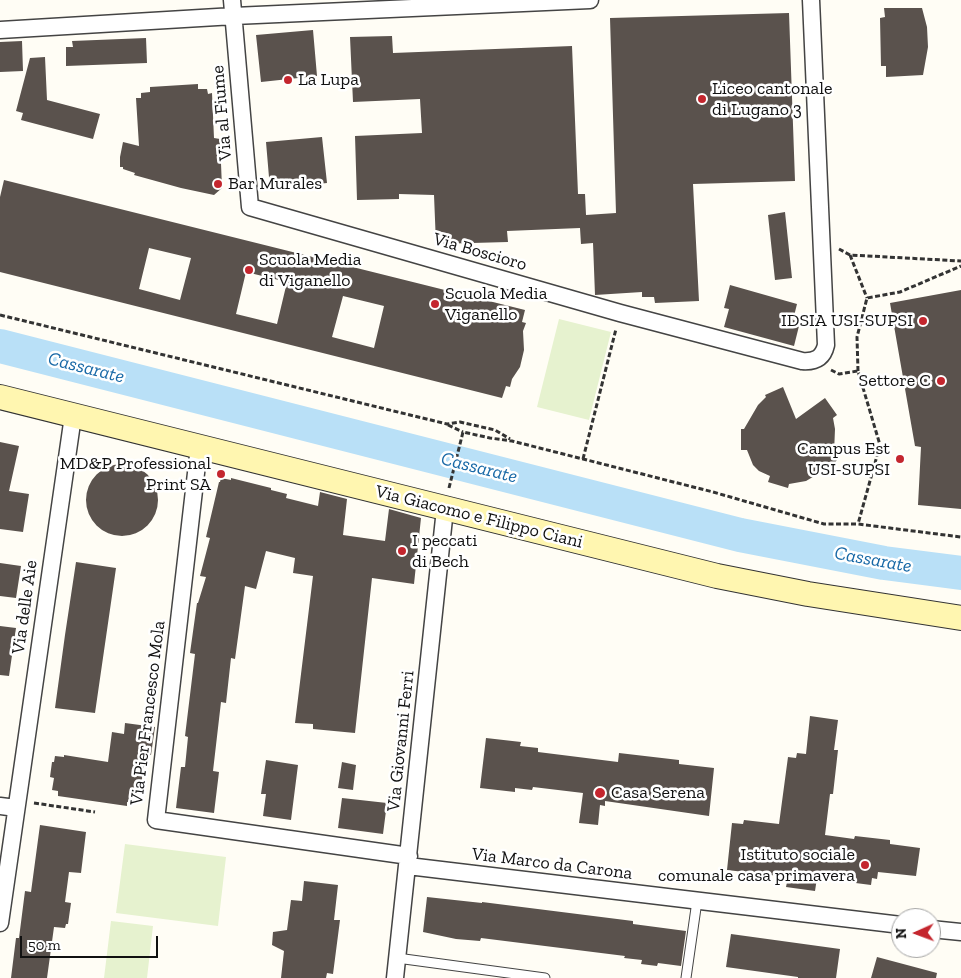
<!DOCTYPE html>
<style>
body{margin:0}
#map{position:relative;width:961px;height:978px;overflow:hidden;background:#fffdf5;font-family:"Zilla Slab",serif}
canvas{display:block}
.north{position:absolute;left:891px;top:908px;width:50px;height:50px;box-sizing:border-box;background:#fff;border:1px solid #a0a0a0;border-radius:50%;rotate:268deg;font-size:14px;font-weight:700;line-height:20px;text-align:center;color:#111}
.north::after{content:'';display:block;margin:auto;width:18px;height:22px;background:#c4262e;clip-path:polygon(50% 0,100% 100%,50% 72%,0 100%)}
.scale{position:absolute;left:20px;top:936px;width:138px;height:22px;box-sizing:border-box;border:2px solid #111;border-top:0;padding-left:6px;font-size:15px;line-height:18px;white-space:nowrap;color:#111;-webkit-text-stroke:4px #fff;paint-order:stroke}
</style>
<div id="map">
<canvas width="961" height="978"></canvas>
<div class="north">N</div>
<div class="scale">50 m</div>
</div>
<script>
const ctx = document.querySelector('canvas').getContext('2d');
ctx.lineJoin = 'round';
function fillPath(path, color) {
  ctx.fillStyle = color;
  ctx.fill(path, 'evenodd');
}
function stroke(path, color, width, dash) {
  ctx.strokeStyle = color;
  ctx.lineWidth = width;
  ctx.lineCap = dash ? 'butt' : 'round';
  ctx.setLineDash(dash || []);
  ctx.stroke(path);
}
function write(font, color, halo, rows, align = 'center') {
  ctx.font = font + ' "Zilla Slab",serif';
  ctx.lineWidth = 5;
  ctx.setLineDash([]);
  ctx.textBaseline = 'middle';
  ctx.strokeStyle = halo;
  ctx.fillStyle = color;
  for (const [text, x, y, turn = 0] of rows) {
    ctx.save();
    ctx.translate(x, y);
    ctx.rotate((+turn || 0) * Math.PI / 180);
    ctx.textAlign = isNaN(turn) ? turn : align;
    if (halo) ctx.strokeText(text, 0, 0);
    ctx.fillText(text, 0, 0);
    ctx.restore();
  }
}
const pitch = new Path2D(`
 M559 319 611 332 589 420 537 407Z
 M125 844 226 857 218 926 116 913Z
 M111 921 153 926 147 978H104Z`);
const river = new Path2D(`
 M0 346 740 535 884 563 961 573`);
const building = new Path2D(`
 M884 8H922L927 27 928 47 923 75 886 77V66H881L880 18 885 17Z
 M789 13 795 181 693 184 699 301 655 303 654 297H642V292L595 295 593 243 581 244 580 228 507 231 508 242 436 244 434 195 399 194V199L357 200 355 136 422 133 420 99 353 102 350 37 392 36 393 53 572 46 578 194H585L586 215 616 213 610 18Z
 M313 30 317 76 261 82 256 35Z
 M146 38 147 63 66 66V47H73L72 41Z
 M22 41 23 71 0 72V42Z
 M45 57 47 100 100 114 93 139 21 120 23 113 16 111 30 58Z
 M198 84V89H207L208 94 212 93 214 138 220 139 222 188 214 195 181 188 134 175 135 173 123 169V167H120V157L123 142 139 146 136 98H141V93L150 92V87Z
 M322 137 327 183 270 189 266 142Z
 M4 180 525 310 522 322 526 323 523 331 524 350 520 367 512 379 510 387 506 386 502 398 0 272V197ZM149 248 191 258 180 300 139 289ZM246 272 287 282 277 324 236 314ZM343 296 384 306 374 348 332 337Z
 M785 212 792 278 775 280 768 215Z
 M730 285 797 304 793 320 800 322 794 346 724 327 729 309 724 308Z
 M961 290V509L918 505 921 447 915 446 890 303Z
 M783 387 796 419 825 398 837 415 833 418 835 429 834 453 839 457 827 474 823 471 806 481 789 484 788 488 768 482 770 476 759 471 753 465 747 450H741V429H744L758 405 766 397 765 395Z
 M0 442 19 446 9 491 29 494 23 532 0 529Z
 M86 500a36 36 0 1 1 72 0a36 36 0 1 1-72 0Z
 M221 478 231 480V478L271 488V490L287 494 286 498 318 506 320 492 347 499 343 535 385 541 389 509 421 518 414 584 372 578 355 733 313 729V724L295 723 313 576 293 573 295 558 266 551 256 589 245 586 235 659 231 658 226 703 221 702 213 771 219 772 214 813 176 808 181 767H185L188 737 185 736 195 654 190 653 197 603H198L206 577 200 576 210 538 206 537 219 482H220Z
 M76 562 116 568 95 713 55 708 65 635Z
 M0 563 21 566 16 598 0 596Z
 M0 626 16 628 9 676 0 675Z
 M810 716 838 720 834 750H838L833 794H830L825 835 854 839 855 836 890 840V844L920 848 916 876 878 872 877 879 872 878 871 885 817 878 815 891 786 887 788 877 727 870 732 823 743 824 744 820 779 824 788 757 796 758 797 753 806 754Z
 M125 723 155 727 151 755 146 754 140 791H135L134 803 127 802V806L58 796V791L52 790 54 778 50 777 52 762H54L55 756 64 757V755L108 762 112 732 124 734Z
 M486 738 521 742 520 746 538 748V752L618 762 619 753 679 760V764L714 768 709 816 605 801V806L600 805 598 825 579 823 583 793 533 787 532 790 515 788V792L480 788Z
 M266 760 298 765 291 820 263 816 266 794H261Z
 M342 762 356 765 353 790 338 788Z
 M342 798 387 803 383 834 338 828Z
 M40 825 86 832 81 873 69 872 65 902 71 903 68 924H66L65 928 54 927 47 978H11L16 938H19L25 891 31 892Z
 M304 881 338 885 334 920H340L333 974 327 973 326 978H281L284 951 272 945 273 932 287 930 291 900 302 901Z
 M427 897 482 903V902L633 921V924L686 931 681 966 658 963 657 966 641 964 642 960 624 958 625 956 481 938 480 941 456 939 423 932Z
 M731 934 840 949 836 978H798V977L726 967Z
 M877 957 937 973 936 978H871Z`);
const path = new Path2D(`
 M839 249 850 255 961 261
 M850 255 867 298
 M0 315 447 424 460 422 495 430 510 439
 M831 370 839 374 858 371 880 445 858 524
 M858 371 857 337 867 298 900 292 961 266
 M448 425 463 432
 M583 459 616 329
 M449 488 463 432 490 438 512 441 713 492 824 524H858L961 537
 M34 803 95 812`);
const lane = new Path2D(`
 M397 958 545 978
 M686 978 697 901`);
const street = new Path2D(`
 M232 0 250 207 620 313 802 361C815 362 823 358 826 345L811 0
 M0 30 234 16 590 0
 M199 447 156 820 409 856
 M0 806 16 808
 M408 866 901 925
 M0 923 73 416
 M931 929 961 932
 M395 978 445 509`);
const secondary = new Path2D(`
 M0 397 717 576 808 594 961 618`);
const markers = [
 [288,80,5,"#c4262e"],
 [702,99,5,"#c4262e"],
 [218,184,5,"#c4262e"],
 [249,270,5,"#c4262e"],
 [435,304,5,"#c4262e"],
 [923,321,5,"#c4262e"],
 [941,381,5,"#c4262e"],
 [900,459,5,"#c4262e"],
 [221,474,5,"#c4262e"],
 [402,551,5,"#c4262e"],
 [600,793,6,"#c4262e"],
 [865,865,5,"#c4262e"]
];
const poiNames = [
 ["La Lupa",298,80],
 ["Liceo cantonale",712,89],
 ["di Lugano 3",712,110],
 ["Bar Murales",228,184],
 ["Scuola Media",259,260],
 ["di Viganello",259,281],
 ["Scuola Media",445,294],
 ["Viganello",445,315],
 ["IDSIA USI-SUPSI",913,321,"right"],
 ["Settore C",931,381,"right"],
 ["Campus Est",890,449,"right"],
 ["USI-SUPSI",890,470,"right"],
 ["MD&P Professional",211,464,"right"],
 ["Print SA",211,485,"right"],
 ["I peccati",412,541],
 ["di Bech",412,562],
 ["Casa Serena",611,793],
 ["Istituto sociale",855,855,"right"],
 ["comunale casa primavera",855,876,"right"]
];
const streetNames = [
 ["Via al Fiume",222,113,-95],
 ["Via Boscioro",480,252,16],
 ["Via Giacomo e Filippo Ciani",479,517,14],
 ["Via delle Aie",25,607,-82],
 ["Via Pier Francesco Mola",148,713,-83],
 ["Via Giovanni Ferri",401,741,-84],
 ["Via Marco da Carona",552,864,7]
];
const waterNames = [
 ["Cassarate",86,368,14],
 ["Cassarate",479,468,14],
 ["Cassarate",873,560,10]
];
fillPath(pitch, '#e6f2cf');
stroke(river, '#b9e0f7', 34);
fillPath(building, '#5a524d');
stroke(lane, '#444', 11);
stroke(street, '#444', 19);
stroke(secondary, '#333', 26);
stroke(path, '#333', 3, [5, 2.5]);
stroke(lane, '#fff', 9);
stroke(street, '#fff', 16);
stroke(secondary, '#fff6b0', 24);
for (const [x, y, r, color] of markers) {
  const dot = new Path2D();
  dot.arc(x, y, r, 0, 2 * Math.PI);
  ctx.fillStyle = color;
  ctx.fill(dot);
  stroke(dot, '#fff', 2);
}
write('18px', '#111', '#fff', poiNames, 'left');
write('18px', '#111', '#fff', streetNames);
write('italic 19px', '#1768a6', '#fff', waterNames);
</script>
